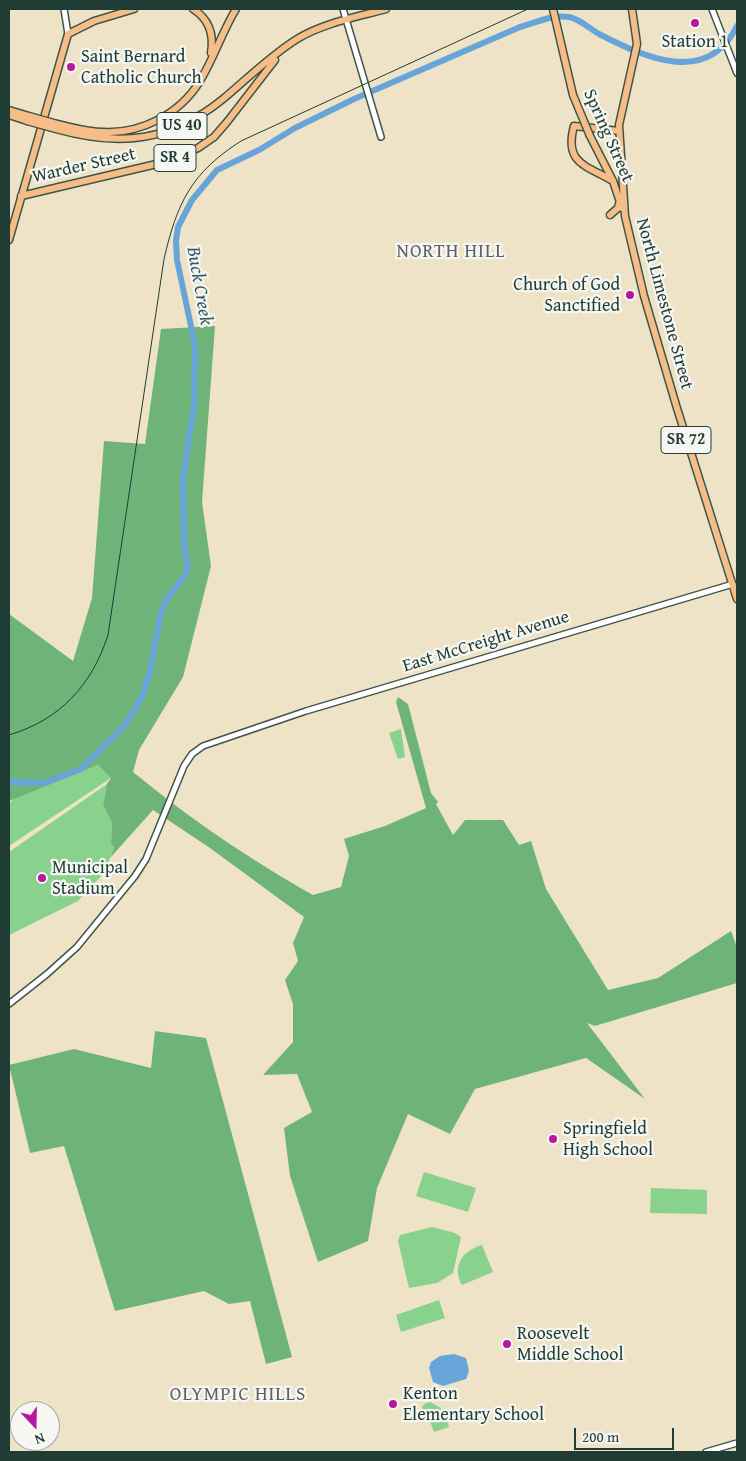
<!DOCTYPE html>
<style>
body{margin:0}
#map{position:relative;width:746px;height:1461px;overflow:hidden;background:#eee3c7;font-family:"Gentium Book Plus",serif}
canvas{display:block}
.frame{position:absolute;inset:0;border:10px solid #1f3d34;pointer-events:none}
.north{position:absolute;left:10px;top:1401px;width:50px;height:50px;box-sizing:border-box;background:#f6f6f2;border:1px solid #a0aca6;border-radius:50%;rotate:159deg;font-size:14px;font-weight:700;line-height:20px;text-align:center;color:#1f3d34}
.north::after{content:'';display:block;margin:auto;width:18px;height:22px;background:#b5179e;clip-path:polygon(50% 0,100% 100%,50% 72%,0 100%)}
.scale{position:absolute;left:574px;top:1428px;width:100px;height:22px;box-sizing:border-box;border:2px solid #1f3d34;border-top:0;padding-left:6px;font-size:15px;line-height:18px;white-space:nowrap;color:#1f3d34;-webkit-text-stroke:4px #f6f6f2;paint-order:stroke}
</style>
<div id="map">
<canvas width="746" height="1461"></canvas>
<div class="frame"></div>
<div class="north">N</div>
<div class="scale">200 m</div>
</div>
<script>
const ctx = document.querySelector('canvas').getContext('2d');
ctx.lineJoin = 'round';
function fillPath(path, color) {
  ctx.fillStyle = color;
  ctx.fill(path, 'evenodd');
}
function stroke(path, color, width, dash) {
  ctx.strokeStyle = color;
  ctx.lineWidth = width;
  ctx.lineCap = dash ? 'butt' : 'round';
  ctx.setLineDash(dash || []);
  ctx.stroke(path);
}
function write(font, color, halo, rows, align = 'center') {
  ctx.font = font + ' "Gentium Book Plus",serif';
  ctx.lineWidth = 4.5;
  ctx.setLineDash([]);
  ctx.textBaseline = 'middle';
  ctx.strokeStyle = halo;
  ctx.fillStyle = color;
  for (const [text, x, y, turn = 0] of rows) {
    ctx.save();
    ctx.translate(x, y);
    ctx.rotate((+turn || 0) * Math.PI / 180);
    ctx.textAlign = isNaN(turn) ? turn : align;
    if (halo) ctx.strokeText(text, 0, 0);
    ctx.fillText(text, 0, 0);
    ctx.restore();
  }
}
const green = new Path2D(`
 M401 729 405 757 398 759 389 733Z
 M98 765 111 778 9 846V804L15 797Z
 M107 784 103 805 112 823 111 843 114 848 104 873 78 901 9 935V852Z
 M424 1172 476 1188 468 1212 416 1196Z
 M651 1188 707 1190V1214L650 1213Z
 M432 1227 455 1233 461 1237 453 1273 437 1283 409 1288 398 1241 400 1235Z
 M482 1245 493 1272 462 1285C451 1266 463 1250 482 1245Z
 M439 1300 445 1318 401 1332 396 1315Z
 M430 1402 441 1408 440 1411 443 1410 449 1427 434 1432 428 1416 420 1412 424 1404Z`);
const forest = new Path2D(`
 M215 326 202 502 211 566 183 677 139 750 133 772C192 820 246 857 313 895L341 887 349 856 344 839 385 826 426 808 396 702 398 697 408 704 431 793 438 802 436 804 453 835 465 820H503L519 845 531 841 546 889 608 990 658 978 731 931 737 947V983L595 1026 587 1023 645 1099 586 1058 475 1089 450 1134 408 1114 377 1188 368 1241 318 1262 290 1176 284 1128 312 1112 297 1074 263 1075 293 1042V1004L285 980 298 961 293 943 304 917 210 848 153 810 110 858 114 848 111 843 112 823 103 805 107 784 111 778 98 765 9 801V614L73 661 92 598 104 441 145 444 161 329Z
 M155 1031 206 1038 292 1357 266 1364 250 1301 229 1304 204 1291 115 1311 64 1146 30 1153 9 1065 74 1049 151 1068Z`);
const water = new Path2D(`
 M454 1354 466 1358 469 1371 466 1379 443 1386 433 1382 429 1368 431 1362 440 1356Z`);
const river = new Path2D(`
 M9 782 44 783 81 769 124 726 142 697 150 672 160 616 166 600 185 575 188 566 184 546 183 478 194 406 195 345 177 260 176 241 178 227 192 200 217 170 259 150 295 128 354 99 520 27C535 23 553 14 569 17 580 19 590 29 599 34 644 57 707 87 737 26`);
const minor = new Path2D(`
 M64 9 68 34
 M343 9 381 137
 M712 9 737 73
 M9 1004 47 974 77 947 135 876 146 859 184 766 192 754 203 746 306 711 733 584
 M706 1452 737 1443`);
const major = new Path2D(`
 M193 9C209 19 214 35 211 53
 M632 9 637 44 619 125 625 216 644 296 676 405 737 599
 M9 110 29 116
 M9 115 27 121
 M57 124C72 127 87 132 103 132 141 134 180 114 200 81 214 58 222 32 236 9
 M56 129C120 147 170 142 223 99 247 79 270 56 297 39 323 23 357 17 386 9
 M590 136 613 181 622 208
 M613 181C585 165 564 163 574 126L619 131
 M21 196 165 162 198 148 214 137 227 122 275 60
 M610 215 618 208 620 200
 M9 240 68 34 94 21 134 9`);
const rail = new Path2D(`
 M646 9H683
 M9 735C60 720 92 685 108 635L164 259C177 203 191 173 241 141L528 9`);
const majorBridge = new Path2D(`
 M553 9 573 95 590 136
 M29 116 57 124
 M27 121 56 129`);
const markers = [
 [695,23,5,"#b5179e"],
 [71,67,5,"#b5179e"],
 [630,295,5,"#b5179e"],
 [42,878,5,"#b5179e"],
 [553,1139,5,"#b5179e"],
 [507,1344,5,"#b5179e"],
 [393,1404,5,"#b5179e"]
];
const shields = [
 [182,126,50],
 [175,158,42],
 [686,440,50]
];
const shieldNames = [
 ["US 40",182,126],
 ["SR 4",175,158],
 ["SR 72",686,440]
];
const poiNames = [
 ["Station 1",695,42,"center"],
 ["Saint Bernard",81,57],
 ["Catholic Church",81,78],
 ["Church of God",620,285,"right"],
 ["Sanctified",620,306,"right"],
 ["Municipal",52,868],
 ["Stadium",52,889],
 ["Springfield",563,1129],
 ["High School",563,1150],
 ["Roosevelt",517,1334],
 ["Middle School",517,1355],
 ["Kenton",403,1394],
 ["Elementary School",403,1415]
];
const streetNames = [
 ["Spring Street",608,136,66],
 ["Warder Street",84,166,-13],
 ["North Limestone Street",664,304,75],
 ["East McCreight Avenue",486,642,-17]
];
const neighbourhoodNames = [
 ["NORTH HILL",451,252],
 ["OLYMPIC HILLS",238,1395]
];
const waterNames = [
 ["Buck Creek",199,286,80]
];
fillPath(green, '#89d28e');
fillPath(forest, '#6eb479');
fillPath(water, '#67a5d9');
stroke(river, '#67a5d9', 6);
stroke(minor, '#3e564a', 8);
stroke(major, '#3e564a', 9);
stroke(minor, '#fff', 5);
stroke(major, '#f6be86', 6);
stroke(rail, '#1f3d34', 1);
stroke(majorBridge, '#3e564a', 9, []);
stroke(majorBridge, '#f6be86', 6);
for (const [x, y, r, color] of markers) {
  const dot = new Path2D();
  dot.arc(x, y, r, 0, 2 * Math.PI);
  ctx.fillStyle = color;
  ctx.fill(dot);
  stroke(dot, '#f6f6f2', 2);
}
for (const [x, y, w] of shields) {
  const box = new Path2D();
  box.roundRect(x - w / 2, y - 13.5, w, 27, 4);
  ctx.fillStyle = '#f6f6f2';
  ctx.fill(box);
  stroke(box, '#1f3d34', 1);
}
write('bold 16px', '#1f3d34', null, shieldNames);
write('18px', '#1f3d34', '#f6f6f2', poiNames, 'left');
write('18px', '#1f3d34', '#f6f6f2', streetNames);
ctx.letterSpacing = '1px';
write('19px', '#5d6068', '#f6f6f2', neighbourhoodNames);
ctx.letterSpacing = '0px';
write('italic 19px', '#355c66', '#f6f6f2', waterNames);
</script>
